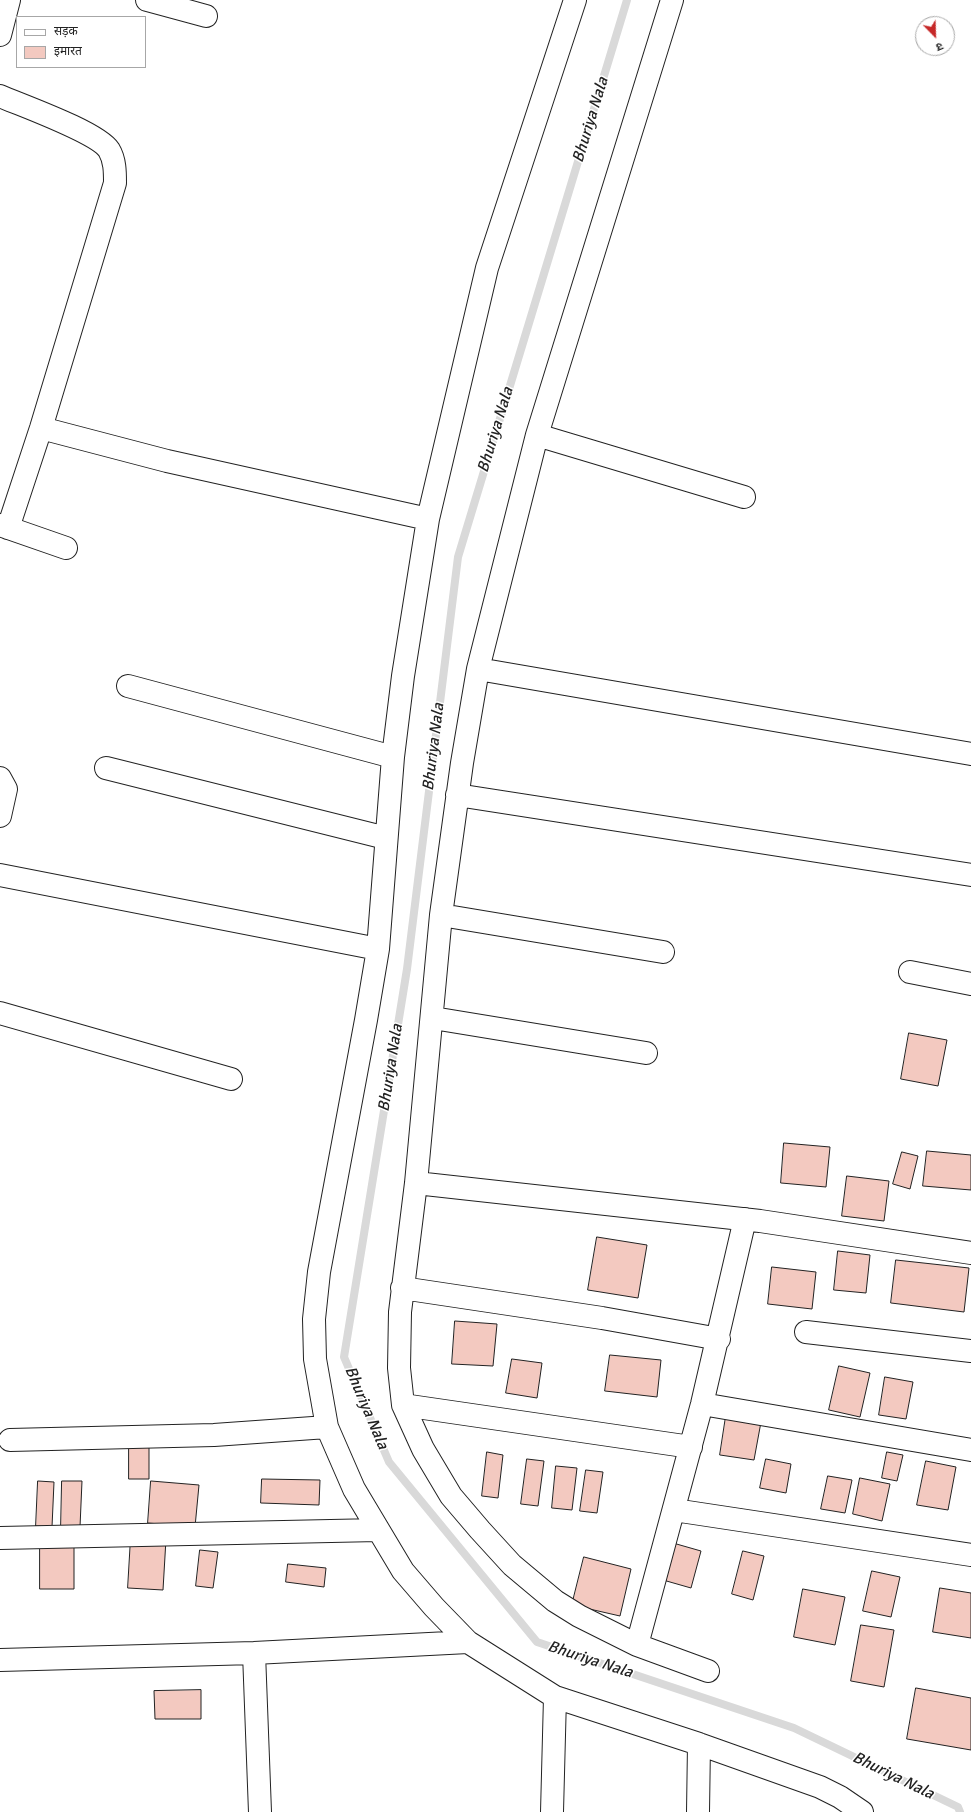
<!DOCTYPE html>
<meta charset="utf-8">
<style>
body{margin:0}
#map{position:relative;width:971px;height:1812px;overflow:hidden;background:#fff;font-family:Signika,"Noto Sans Devanagari",sans-serif}
canvas{display:block}
.legend{position:absolute;left:16px;top:16px;width:130px;height:52px;box-sizing:border-box;background:#fff;border:1px solid #a7a7a7;margin:0;padding:5px 7px;list-style:none;font-size:12px;color:#222}
.legend li{display:flex;align-items:center;gap:8px;height:20px}
.legend b{width:20px;border:1px solid #a7a7a7}
.north{position:absolute;left:915px;top:16px;width:40px;height:40px;box-sizing:border-box;background:#fff;border:1px solid #a7a7a7;border-radius:50%;rotate:157deg;font-size:11px;font-weight:700;line-height:16px;text-align:center;color:#222}
.north::after{content:'';display:block;margin:auto;width:14px;height:18px;background:#c62828;clip-path:polygon(50% 0,100% 100%,50% 72%,0 100%)}
</style>
<div id="map">
<canvas width="971" height="1812"></canvas>
<ul class="legend">
<li><b style="height:5px;background:#fff"></b>सड़क</li>
<li><b style="height:11px;background:#f3c9c0"></b>इमारत</li>
</ul>
<div class="north">उ</div>
</div>
<script>
const ctx = document.querySelector('canvas').getContext('2d');
ctx.lineJoin = 'round';
function stroke(path, color, width, dash) {
  ctx.strokeStyle = color;
  ctx.lineWidth = width;
  ctx.lineCap = dash ? 'butt' : 'round';
  ctx.setLineDash(dash || []);
  ctx.stroke(path);
}
function fillPath(path, color) {
  ctx.fillStyle = color;
  ctx.fill(path, 'evenodd');
}
function write(font, color, halo, rows, align = 'center') {
  ctx.font = font + ' Signika,sans-serif';
  ctx.lineWidth = 3;
  ctx.setLineDash([]);
  ctx.textBaseline = 'middle';
  ctx.strokeStyle = halo;
  ctx.fillStyle = color;
  for (const [text, x, y, turn = 0] of rows) {
    ctx.save();
    ctx.translate(x, y);
    ctx.rotate((+turn || 0) * Math.PI / 180);
    ctx.textAlign = isNaN(turn) ? turn : align;
    if (halo) ctx.strokeText(text, 0, 0);
    ctx.fillText(text, 0, 0);
    ctx.restore();
  }
}
const stream = new Path2D(`
 M627 0 458 557 407 969 344 1357 389 1462 537 1642 794 1728 958 1807 960 1812`);
const building = new Path2D(`
 M909 1033 947 1040 938 1086 901 1079Z
 M784 1143 830 1147 826 1187 781 1183Z
 M927 1151 971 1155V1190L923 1186Z
 M902 1152 918 1156 910 1189 893 1184Z
 M847 1176 889 1181 884 1221 842 1216Z
 M597 1237 647 1245 638 1298 588 1290Z
 M838 1251 870 1255 866 1293 834 1290Z
 M896 1260 969 1268 964 1312 891 1303Z
 M772 1267 816 1272 812 1309 768 1304Z
 M455 1321 497 1324 493 1366 452 1364Z
 M610 1355 661 1360 657 1397 605 1391Z
 M512 1359 542 1363 537 1398 506 1393Z
 M839 1366 870 1373 860 1417 829 1410Z
 M885 1377 913 1382 906 1419 879 1415Z
 M726 1416 761 1422 754 1460 720 1455Z
 M129 1438H149V1479H129Z
 M487 1452 503 1455 498 1498 482 1496Z
 M887 1452 903 1455 897 1481 882 1478Z
 M527 1459 544 1461 538 1506 521 1504Z
 M766 1459 791 1464 786 1493 760 1488Z
 M926 1461 956 1467 948 1510 917 1505Z
 M556 1466 577 1468 572 1510 552 1508Z
 M586 1470 603 1472 597 1513 580 1511Z
 M828 1476 852 1480 845 1513 821 1509Z
 M860 1478 890 1484 882 1521 853 1514Z
 M262 1479 320 1480 319 1505 261 1503Z
 M38 1481 54 1482 52 1527 36 1526Z
 M62 1481H82L80 1527H61Z
 M151 1481 199 1485 195 1527 148 1523Z
 M131 1537 166 1539 163 1590 128 1588Z
 M40 1538H74V1589H40Z
 M666 1541 701 1551 691 1588 656 1578Z
 M200 1550 218 1552 213 1588 196 1586Z
 M743 1551 764 1556 753 1600 732 1594Z
 M584 1557 631 1569 620 1616 572 1605Z
 M288 1564 326 1568 324 1587 286 1582Z
 M872 1571 900 1577 891 1617 863 1611Z
 M940 1588 971 1593V1638L933 1632Z
 M803 1589 845 1597 835 1645 794 1637Z
 M861 1625 894 1630 884 1687 851 1681Z
 M916 1688 971 1698V1750L907 1739Z
 M201 1690V1719H155L154 1691Z`);
const minor = new Path2D(`
 M147 0 206 16
 M575 0 487 268 428 519 403 676 393 757 378 949 366 1020 319 1272 314 1319 315 1359 327 1427 354 1489 403 1571 434 1607 468 1642 555 1697 699 1744 820 1787 840 1797 862 1812
 M672 0 537 435 478 669 462 763 441 915 416 1183 400 1312 399 1368 403 1405 423 1449 451 1496 480 1530 512 1565 555 1601 579 1616 637 1645 708 1671
 M0 35 9 0
 M0 96C23 106 97 132 109 150 115 160 115 172 115 183L41 428 8 528
 M41 428 167 461 428 519
 M537 435 744 497
 M0 525 66 548
 M478 669 971 754
 M128 686 393 757
 M106 768 386 838
 M0 778 6 789 0 816
 M457 795 971 875
 M0 875 378 949
 M441 915 663 952
 M910 972 971 984
 M0 1013 231 1079
 M433 1018 646 1053
 M416 1183 760 1221 971 1253
 M402 1288 602 1318 719 1339
 M806 1332 971 1351
 M702 1404 971 1450
 M403 1405 691 1447
 M10 1440 214 1435 327 1427
 M674 1510 971 1555
 M0 1538 378 1530
 M637 1645 702 1404 745 1219
 M254 1653 260 1812
 M0 1660 254 1653 468 1642
 M552 1812 555 1697
 M698 1812 699 1744`);
const waterNames = [
 ["Bhuriya Nala",591,120,-73],
 ["Bhuriya Nala",496,430,-73],
 ["Bhuriya Nala",434,747,-83],
 ["Bhuriya Nala",391,1068,-81],
 ["Bhuriya Nala",366,1408,67],
 ["Bhuriya Nala",590,1660,18],
 ["Bhuriya Nala",893,1776,26]
];
stroke(stream, '#d9d9d9', 8);
fillPath(building, '#f3c9c0');
stroke(building, '#222', 1);
stroke(minor, '#222', 24);
stroke(minor, '#fff', 22);
write('italic 16px', '#222', '#fff', waterNames);
</script>
